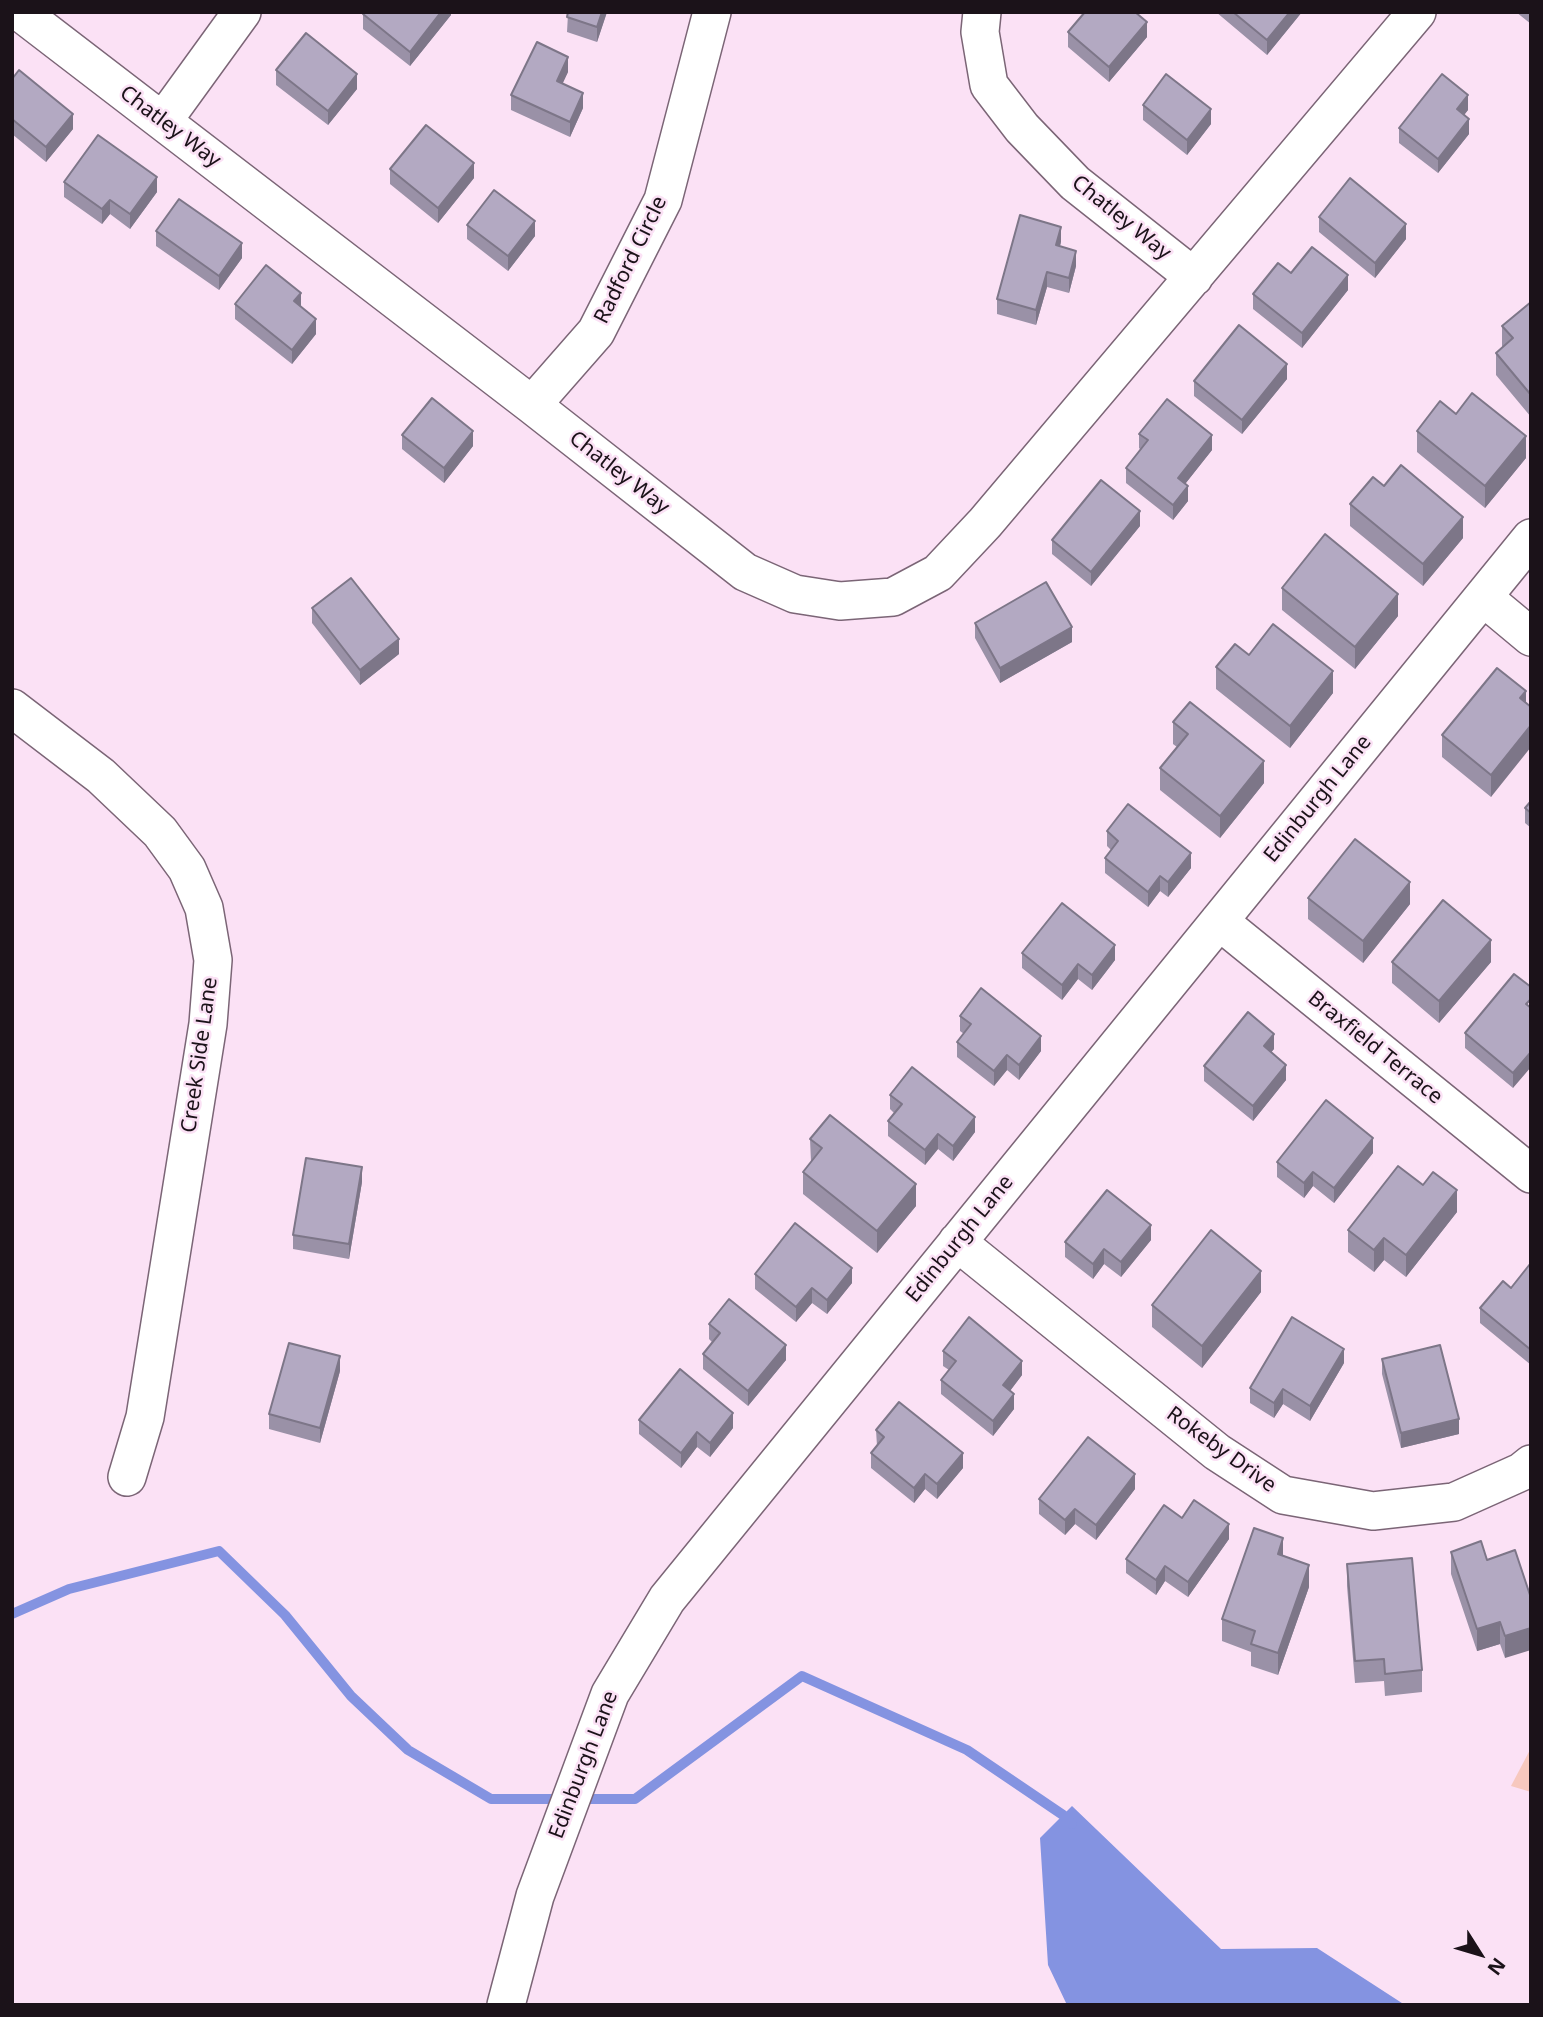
<!DOCTYPE html>
<style>
body{margin:0}
#map{position:relative;width:1543px;height:2017px;overflow:hidden;background:#fbe1f5;font-family:"Noto Sans",sans-serif}
canvas{display:block}
.frame{position:absolute;inset:0;border:14px solid #1b1219;pointer-events:none}
.north{position:absolute;left:1445px;top:1919px;width:70px;height:70px;-webkit-text-stroke:5px #fbe1f5;paint-order:stroke;rotate:127deg;font-size:19px;font-weight:700;line-height:28px;text-align:center;color:#1b1219}
.north::after{content:'';display:block;margin:auto;width:24px;height:32px;background:#1b1219;clip-path:polygon(50% 0,100% 100%,50% 72%,0 100%)}
</style>
<div id="map">
<canvas width="1543" height="2017"></canvas>
<div class="frame"></div>
<div class="north">N</div>
</div>
<script>
const ctx = document.querySelector('canvas').getContext('2d');
ctx.lineJoin = 'round';
function fillPath(path, color) {
  ctx.fillStyle = color;
  ctx.fill(path, 'evenodd');
}
function stroke(path, color, width, dash) {
  ctx.strokeStyle = color;
  ctx.lineWidth = width;
  ctx.lineCap = dash ? 'butt' : 'round';
  ctx.setLineDash(dash || []);
  ctx.stroke(path);
}
function write(font, color, halo, rows, align = 'center') {
  ctx.font = font + ' "Noto Sans",sans-serif';
  ctx.lineWidth = 5;
  ctx.setLineDash([]);
  ctx.textBaseline = 'middle';
  ctx.strokeStyle = halo;
  ctx.fillStyle = color;
  for (const [text, x, y, turn = 0] of rows) {
    ctx.save();
    ctx.translate(x, y);
    ctx.rotate((+turn || 0) * Math.PI / 180);
    ctx.textAlign = isNaN(turn) ? turn : align;
    if (halo) ctx.strokeText(text, 0, 0);
    ctx.fillText(text, 0, 0);
    ctx.restore();
  }
}
const green = new Path2D(`
 M1531 1748V1792L1511 1786Z`);
const water = new Path2D(`
 M1072 1806 1221 1949 1317 1948 1405 2005H1067L1048 1965 1040 1838Z`);
const stream = new Path2D(`
 M12 1614 69 1589 219 1551 285 1615 351 1696 408 1750 491 1799H564
 M579 1799H635L802 1676 967 1750 1063 1815 1072 1824`);
const minor = new Path2D(`
 M20 12 532 405 745 572 795 594 840 601 893 597 938 573 985 523 1417 12
 M982 12 980 32 989 85 1022 128 1075 183 1194 277
 M163 121 242 12
 M532 405 596 332 663 200 712 12
 M1483 597 1531 637
 M12 708 101 776 160 832 187 869 204 908 213 960 208 1024 145 1417 127 1477
 M1219 921 1531 1174
 M957 1242 1217 1452 1283 1495 1373 1511 1454 1502 1521 1472 1531 1464
 M506 2005 535 1896 610 1694 667 1599 1531 538`);
const wall = new Path2D(`
 M451 12V15L410 66 363 29V14Z
 M563 12H607L597 42 567 32 568 14Z
 M1216 12H1302L1267 55Z
 M1516 12H1531V24Z
 M1068 32 1147 37 1109 82 1068 47Z
 M276 70 357 89 328 125 276 85Z
 M568 72 562 83 583 108 570 137 511 110V95Z
 M12 79 73 129 46 162 12 134Z
 M1143 105 1211 124 1187 155 1143 120Z
 M1468 110 1464 115 1469 134 1438 173 1399 143V128Z
 M390 169 474 178 438 223 390 184Z
 M64 182 157 192 130 229 110 214 102 224 64 197Z
 M1319 217 1406 239 1375 278 1319 232Z
 M467 225 535 236 508 271 467 239Z
 M156 231 242 258 219 290 156 246Z
 M1061 242 1060 246 1076 266 1069 293 1047 287 1036 325 997 314V299Z
 M1291 273 1348 290 1302 348 1253 309V294Z
 M1531 302V417L1496 375V353L1502 347V326Z
 M235 304 316 334 292 364 235 319Z
 M1287 379 1242 434 1194 396V381Z
 M1456 414 1526 458 1485 508 1417 452V431Z
 M1139 434 1212 450 1185 484 1188 501 1173 520 1126 483V468L1141 450 1139 448Z
 M402 435 473 446 444 483 402 449Z
 M1384 486 1463 538 1423 586 1350 526V504Z
 M1140 526 1091 586 1052 554V540Z
 M1282 588 1398 616 1355 669 1282 610Z
 M312 608 399 654 360 685 312 623Z
 M975 623 1072 642 1000 683 975 638Z
 M1249 655 1333 693 1290 748 1216 689V667Z
 M1526 703 1491 797 1442 757V735Z
 M1173 722 1264 783 1220 838 1160 790V768L1177 747 1173 744Z
 M1531 801V828L1525 823V808Z
 M1107 831 1191 868 1168 897 1160 891 1148 907 1105 873V858L1111 850 1107 846Z
 M1308 898 1410 904 1363 963 1308 919Z
 M1022 953 1115 960 1092 990 1078 979 1062 1000 1022 968Z
 M1392 962H1491L1439 1023 1392 983Z
 M1531 987 1513 1088 1465 1048V1033Z
 M960 1016 1041 1051 1019 1080 1007 1070 994 1086 957 1057V1042L964 1034 960 1031Z
 M1274 1049 1271 1052 1286 1080 1253 1121 1204 1081V1066Z
 M890 1095 975 1132 953 1161 938 1149 925 1165 888 1136V1121L894 1113 890 1109Z
 M810 1139 916 1206 877 1253 803 1194V1172L811 1162Z
 M1373 1153 1334 1203 1313 1186 1304 1198 1277 1177V1162Z
 M362 1182 349 1259 293 1249V1235Z
 M1457 1212 1406 1277 1384 1260 1374 1272 1348 1252V1230Z
 M1151 1240 1121 1277 1104 1264 1093 1279 1065 1257V1242Z
 M1531 1265V1365L1480 1323V1308L1511 1288Z
 M755 1274 852 1283 827 1314 812 1303 796 1322 755 1289Z
 M1261 1292 1202 1368 1152 1327V1305Z
 M709 1324 786 1360 748 1406 703 1369V1354L712 1342 709 1339Z
 M943 1351 1022 1375 1010 1391 1014 1409 993 1436 941 1394V1380L949 1370 943 1366Z
 M1382 1359 1459 1434 1401 1448 1382 1374Z
 M1344 1363 1310 1421 1283 1404 1274 1418 1250 1403V1388Z
 M340 1371 320 1443 269 1429V1414Z
 M639 1420 733 1428 710 1457 697 1447 681 1468 639 1434Z
 M876 1430 963 1468 937 1499 925 1489 914 1503 871 1468V1453L877 1446Z
 M1135 1489 1096 1540 1075 1524 1065 1535 1039 1514V1499Z
 M1182 1518 1229 1539 1188 1597 1165 1581 1156 1595 1126 1573V1559Z
 M1515 1550 1505 1658 1500 1644 1477 1651 1451 1574V1552L1487 1560Z
 M1283 1556 1309 1587 1278 1675 1251 1666V1652L1222 1641V1619Z
 M1347 1564 1422 1670V1692L1385 1696 1384 1681 1355 1683 1347 1586Z`);
const shadedWall = new Path2D(`
 M441 12H451V15L410 66V52Z
 M602 12H607L597 42V27Z
 M1290 12H1302L1267 55V40Z
 M1147 22V37L1109 82V67Z
 M568 57V72L557 96V81Z
 M357 74V89L328 125V111Z
 M583 93V108L570 137V122Z
 M1468 95V110L1457 124V109Z
 M1211 109V124L1187 155V140Z
 M73 114V129L46 162V147Z
 M1469 119V134L1438 173V159Z
 M474 163V178L438 223V208Z
 M157 177V192L130 229V214Z
 M110 200V214L102 224V209Z
 M535 221V236L508 271V256Z
 M1406 224V239L1375 278V263Z
 M1061 227V242L1056 260V245Z
 M242 243V258L219 290V276Z
 M1076 251V266L1069 293V278Z
 M1047 272V287L1036 325V310Z
 M1348 275V290L1302 348V333Z
 M301 293V307L294 301Z
 M316 319V334L292 364V350Z
 M1287 364V379L1242 434V420Z
 M473 431V446L444 483V468Z
 M1212 435V450L1178 493V478Z
 M1526 436V458L1485 508V486Z
 M1188 486V501L1173 520V505Z
 M1140 511V526L1091 586V572Z
 M1463 517V538L1423 586V564Z
 M1398 594V616L1355 669V647Z
 M1072 627V642L1000 683V668Z
 M399 639V654L360 685V670Z
 M1333 671V693L1290 748V726Z
 M1526 691V713L1520 698Z
 M1531 725V747L1491 797V775Z
 M1264 761V783L1220 838V816Z
 M1191 853V868L1168 897V882Z
 M1160 876V891L1148 907V892Z
 M1410 882V904L1363 963V941Z
 M1491 940V962L1439 1023V1001Z
 M1115 945V960L1092 990V975Z
 M1078 964V979L1062 1000V985Z
 M1274 1034V1049L1264 1061V1046Z
 M1041 1036V1051L1019 1080V1065Z
 M1531 1052V1067L1513 1088V1073Z
 M1007 1055V1070L994 1086V1071Z
 M1286 1065V1080L1253 1121V1106Z
 M975 1117V1132L953 1161V1146Z
 M938 1134V1149L925 1165V1150Z
 M1373 1138V1153L1334 1203V1188Z
 M362 1167V1182L349 1259V1244Z
 M1313 1172V1186L1304 1198V1183Z
 M916 1184V1206L877 1253V1231Z
 M1457 1190V1212L1406 1277V1255Z
 M1151 1225V1240L1121 1277V1262Z
 M1384 1238V1260L1374 1272V1250Z
 M1104 1249V1264L1093 1279V1264Z
 M852 1268V1283L827 1314V1300Z
 M1261 1271V1292L1202 1368V1346Z
 M812 1288V1303L796 1322V1307Z
 M786 1345V1360L748 1406V1391Z
 M1344 1349V1363L1310 1421V1406Z
 M340 1356V1371L320 1443V1428Z
 M1022 1361V1375L1003 1400V1385Z
 M1283 1389V1404L1274 1418V1403Z
 M1014 1394V1409L993 1436V1421Z
 M733 1413V1428L710 1457V1443Z
 M1459 1419V1434L1401 1448V1433Z
 M697 1432V1447L681 1468V1453Z
 M963 1453V1468L937 1499V1484Z
 M925 1474V1489L914 1503V1488Z
 M1135 1474V1489L1096 1540V1525Z
 M1075 1509V1524L1065 1535V1520Z
 M1229 1524V1539L1188 1597V1582Z
 M1283 1538V1560L1278 1554Z
 M1309 1565V1587L1278 1675V1653Z
 M1165 1566V1581L1156 1595V1580Z
 M1500 1622V1644L1477 1651V1629Z
 M1531 1628V1650L1505 1658V1636Z`);
const building = new Path2D(`
 M364 12H441L410 52 363 14Z
 M568 12H602L597 27 567 17Z
 M1085 12H1135L1147 22 1109 67 1068 32Z
 M1233 12H1290L1267 40Z
 M306 33 357 74 328 111 276 70Z
 M537 42 568 57 557 81 583 93 570 122 511 95Z
 M19 70 73 114 46 147 12 119V79Z
 M1166 74 1211 109 1187 140 1143 105Z
 M1442 74 1468 95 1457 109 1469 119 1438 159 1399 128Z
 M426 125 474 163 438 208 390 169Z
 M98 135 157 177 130 214 110 200 102 209 64 182Z
 M1350 178 1406 224 1375 263 1319 217Z
 M494 190 535 221 508 256 467 225Z
 M179 199 242 243 219 276 156 231Z
 M1020 215 1061 227 1056 245 1076 251 1069 278 1047 272 1036 310 997 299Z
 M1312 247 1348 275 1302 333 1253 294 1278 263 1291 273Z
 M266 265 301 293 294 301 316 319 292 350 235 304Z
 M1531 302V395L1496 353 1513 338 1502 326Z
 M1239 325 1287 364 1242 420 1194 381Z
 M1472 393 1526 436 1485 486 1417 431 1440 401 1456 414Z
 M432 398 473 431 444 468 402 435Z
 M1167 399 1212 435 1178 478 1188 486 1173 505 1126 468 1148 440 1139 434Z
 M1401 465 1463 517 1423 564 1350 504 1373 477 1384 486Z
 M1101 480 1140 511 1091 572 1052 540Z
 M1325 534 1398 594 1355 647 1282 588Z
 M351 578 399 639 360 670 312 608Z
 M1046 582 1072 627 1000 668 975 623Z
 M1273 624 1333 671 1290 726 1216 667 1235 644 1249 655Z
 M1497 668 1526 691 1520 698 1531 707V725L1491 775 1442 735Z
 M1190 702 1264 761 1220 816 1160 768 1188 734 1173 722Z
 M1531 801V813L1525 808Z
 M1128 804 1191 853 1168 882 1160 876 1148 892 1105 858 1118 841 1107 831Z
 M1355 839 1410 882 1363 941 1308 898Z
 M1443 900 1491 940 1439 1001 1392 962Z
 M1062 903 1115 945 1092 975 1078 964 1062 985 1022 953Z
 M1514 974 1531 987V999L1526 1004 1531 1008V1052L1513 1073 1465 1033Z
 M981 988 1041 1036 1019 1065 1007 1055 994 1071 957 1042 971 1024 960 1016Z
 M1248 1012 1274 1034 1264 1046 1286 1065 1253 1106 1204 1066Z
 M912 1067 975 1117 953 1146 938 1134 925 1150 888 1121 902 1104 890 1095Z
 M1326 1100 1373 1138 1334 1188 1313 1172 1304 1183 1277 1162Z
 M830 1115 916 1184 877 1231 803 1172 822 1148 810 1139Z
 M306 1158 362 1167 349 1244 293 1235Z
 M1398 1166 1423 1185 1433 1172 1457 1190 1406 1255 1384 1238 1374 1250 1348 1230Z
 M1107 1190 1151 1225 1121 1262 1104 1249 1093 1264 1065 1242Z
 M795 1223 852 1268 827 1300 812 1288 796 1307 755 1274Z
 M1211 1230 1261 1271 1202 1346 1152 1305Z
 M1530 1264 1531 1265V1350L1480 1308 1503 1281 1511 1288Z
 M729 1299 786 1345 748 1391 703 1354 720 1333 709 1324Z
 M969 1317 1022 1361 1003 1385 1014 1394 993 1421 941 1380 956 1361 943 1351Z
 M1292 1317 1344 1349 1310 1406 1283 1389 1274 1403 1250 1388Z
 M289 1343 340 1356 320 1428 269 1414Z
 M1440 1345 1459 1419 1401 1433 1382 1359Z
 M680 1369 733 1413 710 1443 697 1432 681 1453 639 1420Z
 M899 1402 963 1453 937 1484 925 1474 914 1488 871 1453 884 1437 876 1430Z
 M1088 1437 1135 1474 1096 1525 1075 1509 1065 1520 1039 1499Z
 M1194 1500 1229 1524 1188 1582 1165 1566 1156 1580 1126 1559 1164 1505 1182 1518Z
 M1254 1528 1283 1538 1278 1554 1309 1565 1278 1653 1251 1644 1255 1631 1222 1619Z
 M1481 1541 1487 1560 1515 1550 1531 1598V1628L1505 1636 1500 1622 1477 1629 1451 1552Z
 M1412 1558 1422 1670 1385 1674 1384 1659 1355 1661 1347 1564Z`);
const streetNames = [
 ["Chatley Way",170,127,37],
 ["Chatley Way",1121,218,39],
 ["Radford Circle",631,260,-64],
 ["Chatley Way",619,473,38],
 ["Edinburgh Lane",1318,799,-51],
 ["Braxfield Terrace",1375,1048,39],
 ["Creek Side Lane",200,1055,-82],
 ["Edinburgh Lane",960,1239,-51],
 ["Rokeby Drive",1221,1450,36],
 ["Edinburgh Lane",584,1765,-69]
];
fillPath(green, '#f7c8be');
fillPath(water, '#8493e1');
stroke(stream, '#8493e1', 10);
stroke(minor, '#7b6576', 40);
stroke(minor, '#fff', 37);
fillPath(wall, '#9a91a7');
fillPath(shadedWall, '#7d7688');
fillPath(building, '#b3a9c2');
stroke(building, '#7d7688', 2);
write('21px', '#1b1219', '#fbe1f5', streetNames);
</script>
